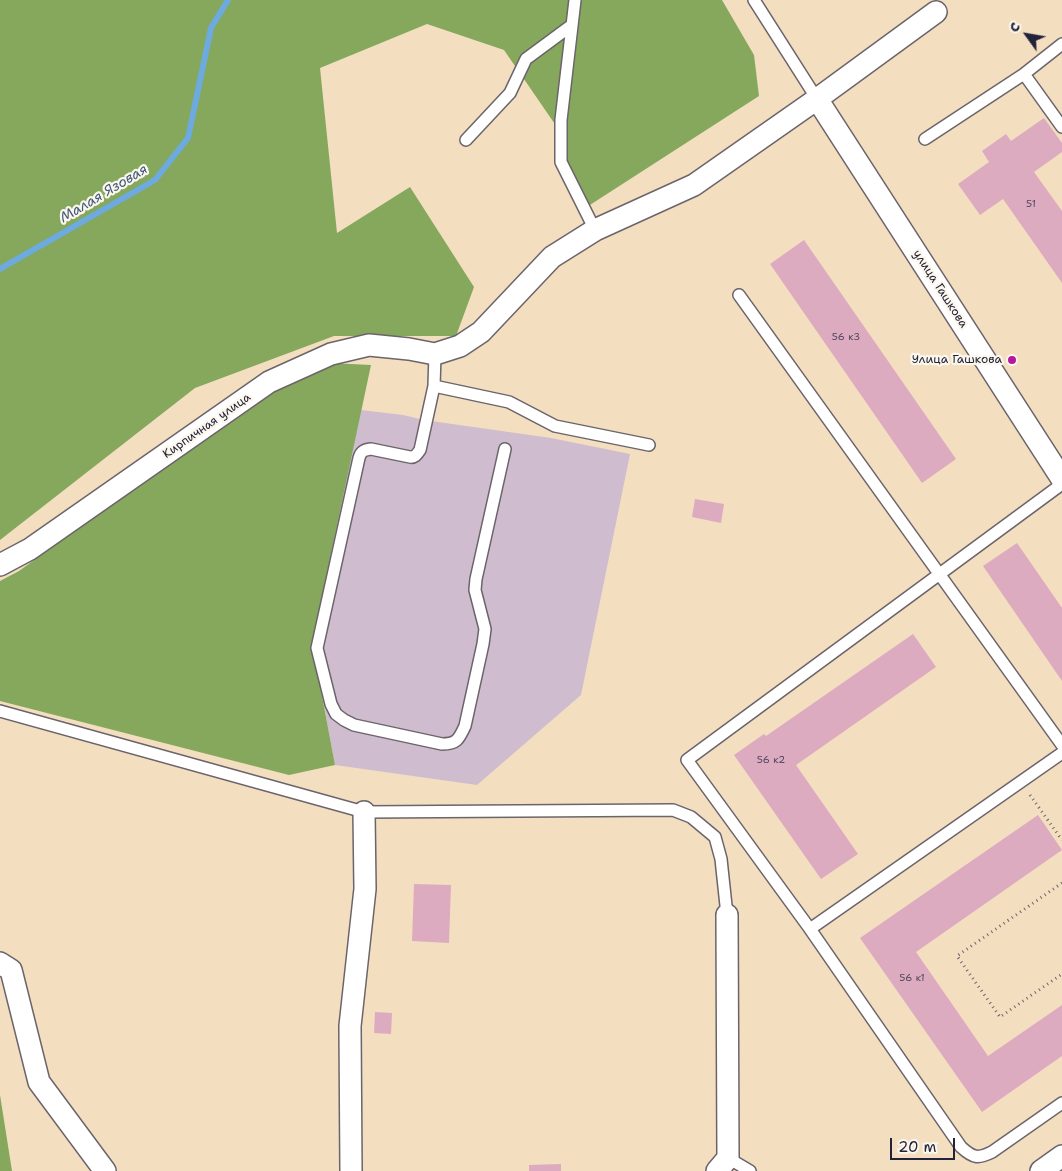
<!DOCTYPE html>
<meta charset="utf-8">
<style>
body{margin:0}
#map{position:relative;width:1062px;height:1171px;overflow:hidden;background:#f3dec0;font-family:"Shantell Sans",sans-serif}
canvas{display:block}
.north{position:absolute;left:1002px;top:10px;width:50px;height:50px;-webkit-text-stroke:4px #fbf7ec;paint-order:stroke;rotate:302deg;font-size:14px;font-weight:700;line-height:20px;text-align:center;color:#22223b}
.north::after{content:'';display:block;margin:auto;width:18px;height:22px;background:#22223b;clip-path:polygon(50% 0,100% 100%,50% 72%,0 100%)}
.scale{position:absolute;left:890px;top:1138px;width:65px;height:22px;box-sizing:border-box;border:2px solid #22223b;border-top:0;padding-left:6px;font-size:15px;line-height:18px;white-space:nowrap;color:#22223b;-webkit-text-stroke:4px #fbf7ec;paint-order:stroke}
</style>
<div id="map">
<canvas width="1062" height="1171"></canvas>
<div class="north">С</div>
<div class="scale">20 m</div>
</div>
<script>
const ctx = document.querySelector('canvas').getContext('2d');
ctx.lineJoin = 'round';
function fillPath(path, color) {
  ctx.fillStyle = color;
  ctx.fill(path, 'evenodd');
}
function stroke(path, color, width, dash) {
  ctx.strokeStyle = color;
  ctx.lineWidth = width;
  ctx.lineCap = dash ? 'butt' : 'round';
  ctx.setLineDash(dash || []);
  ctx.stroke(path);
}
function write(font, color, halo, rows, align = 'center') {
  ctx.font = font + ' "Shantell Sans",sans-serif';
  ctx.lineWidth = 4.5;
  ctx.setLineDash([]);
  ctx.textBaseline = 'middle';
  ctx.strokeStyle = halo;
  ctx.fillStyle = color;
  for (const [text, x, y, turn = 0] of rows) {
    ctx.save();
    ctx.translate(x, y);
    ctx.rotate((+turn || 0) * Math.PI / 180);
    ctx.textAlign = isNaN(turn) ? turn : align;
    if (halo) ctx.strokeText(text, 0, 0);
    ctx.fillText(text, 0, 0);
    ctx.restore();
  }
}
const industrial = new Path2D(`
 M361 410 403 415 424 420 551 438 630 454 581 695 477 785 335 765 312 643Z`);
const forest = new Path2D(`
 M0 0H722L754 55 759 96 579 212 561 133 504 50 427 24 320 68 337 233 410 187 474 287 456 336H334L195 388 0 540Z
 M330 363 371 365 312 643 335 765 289 775 0 701V581L19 571 272 389Z
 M0 1095 12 1171H0Z`);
const stream = new Path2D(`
 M0 269 155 180 188 138 211 28 228 0`);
const building = new Path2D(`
 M1044 118 1062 143V152L1034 172 1062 211V283L1003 199 980 215 958 184 989 162 982 151 1006 134 1011 141Z
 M804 240 956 459 922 483 770 264Z
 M695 499 724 504 721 523 692 517Z
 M1017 543 1062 608V681L983 566Z
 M913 634 936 667 796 765 858 854 821 879 734 755 764 734 766 736Z
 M1038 815 1062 850 916 952 988 1056 1062 1005V1056L982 1112 860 938Z
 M414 884 451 885 449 943 412 941Z
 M375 1012 392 1013 391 1034 374 1033Z
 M561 1164V1171H529V1165Z`);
const path = new Path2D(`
 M1030 795 1062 840
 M1062 883 957 956 1000 1017 1062 974`);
const service = new Path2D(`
 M575 0 561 120V162L595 230
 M754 0 817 99
 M1024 74 1062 44
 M925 139 1024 74 1062 127
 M466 140 510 93 526 59 572 25
 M739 295 1062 745
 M435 354 434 386 420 450C417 454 415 458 410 457L371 449C364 450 361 451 359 458L317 648 331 704 336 714 344 720 354 725 442 744C457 744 459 739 465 726L483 644 485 629 475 590 476 579 505 449
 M434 386 509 402 555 426 649 445
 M1062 484 687 760 810 929 961 1147C973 1158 978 1159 992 1152L1062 1103
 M0 711 364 812 673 810 691 817 715 837 721 859 727 915
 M810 929 1062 753
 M728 1158 750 1171`);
const minor = new Path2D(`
 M817 99 1062 479
 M0 565 30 549 269 382 331 354 369 345 409 349 435 354 460 346 481 332 552 257 595 230 694 185 817 99 936 12
 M0 963 11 970 39 1082 105 1171
 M351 1171 350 1026 365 889 364 812
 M717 1171 728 1158 727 915
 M1041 1171 1062 1156`);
const markers = [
 [1012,360,5,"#b5179e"]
];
const numberNames = [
 ["51",1031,204],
 ["56 к3",846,337],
 ["56 к2",771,760],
 ["56 к1",912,978]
];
const streetNames = [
 ["улица Гашкова",940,289,57],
 ["Кирпичная улица",207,426,-35]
];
const poiNames = [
 ["Улица Гашкова",1002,360]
];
const waterNames = [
 ["Малая Язовая",104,194,-31]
];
fillPath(industrial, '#cfbdcf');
fillPath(forest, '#85a85d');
stroke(stream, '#6daadf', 6);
fillPath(building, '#ddabc0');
stroke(service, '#6b646a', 14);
stroke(minor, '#6b646a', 24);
stroke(path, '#6b646a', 3, [1, 4]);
stroke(service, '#fff', 11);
stroke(minor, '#fff', 21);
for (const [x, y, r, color] of markers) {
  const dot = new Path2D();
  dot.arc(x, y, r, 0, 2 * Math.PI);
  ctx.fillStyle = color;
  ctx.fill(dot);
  stroke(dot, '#fbf7ec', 2);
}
write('10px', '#51445c', null, numberNames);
write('12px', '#22223b', '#fbf7ec', streetNames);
write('12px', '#22223b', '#fbf7ec', poiNames, 'right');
write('italic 14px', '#40587d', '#fbf7ec', waterNames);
</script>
